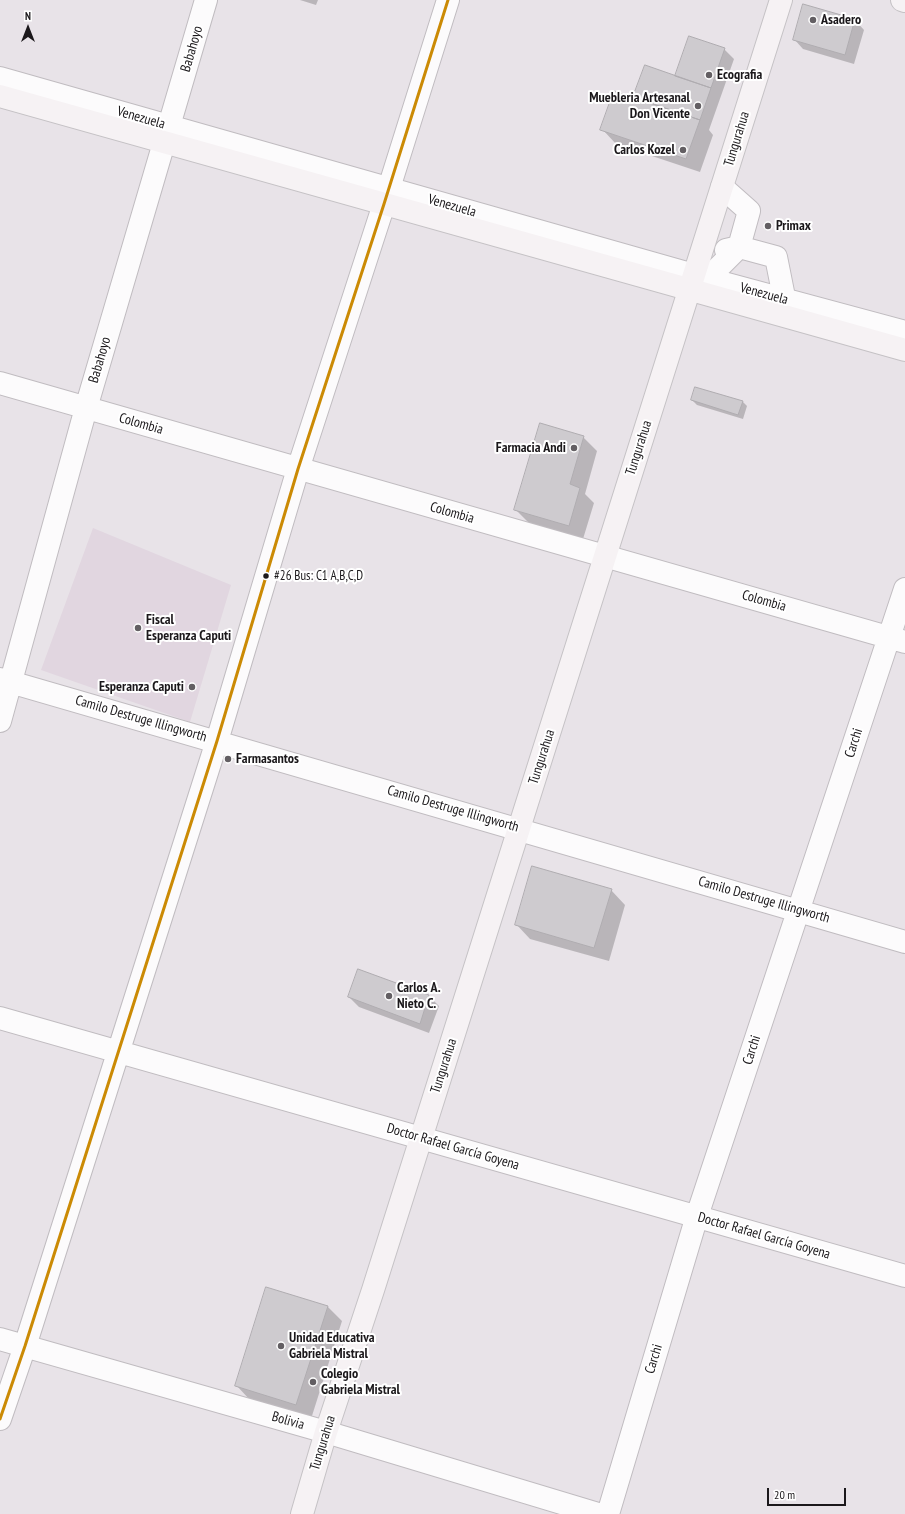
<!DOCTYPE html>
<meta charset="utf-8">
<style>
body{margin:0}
#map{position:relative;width:905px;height:1514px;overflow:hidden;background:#e8e3e8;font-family:"PT Sans Narrow",sans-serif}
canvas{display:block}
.north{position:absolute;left:8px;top:8px;width:40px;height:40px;-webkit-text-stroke:3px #fff;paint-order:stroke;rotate:0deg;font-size:11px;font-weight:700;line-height:16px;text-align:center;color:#1b181b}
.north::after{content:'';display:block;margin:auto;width:14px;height:18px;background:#1b181b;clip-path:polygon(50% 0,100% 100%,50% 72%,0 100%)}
.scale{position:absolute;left:767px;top:1488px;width:79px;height:18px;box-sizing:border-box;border:2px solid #1b181b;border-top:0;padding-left:5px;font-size:12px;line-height:14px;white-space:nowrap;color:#1b181b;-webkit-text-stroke:3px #fff;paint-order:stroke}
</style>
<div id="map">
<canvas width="905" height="1514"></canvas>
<div class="north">N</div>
<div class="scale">20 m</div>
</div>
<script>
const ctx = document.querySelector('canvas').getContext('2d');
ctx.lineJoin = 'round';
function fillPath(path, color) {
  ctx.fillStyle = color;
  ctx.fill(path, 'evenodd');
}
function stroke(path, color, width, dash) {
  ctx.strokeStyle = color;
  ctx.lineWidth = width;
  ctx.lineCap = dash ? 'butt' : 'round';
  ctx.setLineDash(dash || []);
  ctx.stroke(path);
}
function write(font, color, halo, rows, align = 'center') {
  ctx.font = font + ' "PT Sans Narrow",sans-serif';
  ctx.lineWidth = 4;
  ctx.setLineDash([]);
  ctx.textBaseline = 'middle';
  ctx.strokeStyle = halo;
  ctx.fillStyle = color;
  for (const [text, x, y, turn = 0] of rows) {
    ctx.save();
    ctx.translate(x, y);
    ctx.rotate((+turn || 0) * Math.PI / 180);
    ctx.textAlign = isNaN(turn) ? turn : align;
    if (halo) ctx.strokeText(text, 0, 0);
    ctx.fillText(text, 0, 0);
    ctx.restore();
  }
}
const built = new Path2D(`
 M93 528 231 585 190 722 41 670Z`);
const shadow = new Path2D(`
 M300 0H318L316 5Z
 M804 5 855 20 864 30 854 64 803 49 794 39Z
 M724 49 734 59 709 130 713 135 700 172 616 144 602 129 634 98 645 66 675 77Z
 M696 388 743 402 747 406 743 419 697 405 692 400Z
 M583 437 597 451 585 494 594 503 583 539 530 524 515 509Z
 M611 890 625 905 609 961 530 939 516 924Z
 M359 970 429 996 439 1006 429 1033 359 1007 349 997Z
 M328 1307 342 1321 311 1419 250 1400 236 1385Z`);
const building = new Path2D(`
 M803 4 855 19 845 55 793 40Z
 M689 36 725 48 711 88 675 76Z
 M645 65 711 88 700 120 633 97Z
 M614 91 700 120 686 159 600 130Z
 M695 387 743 401 738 415 691 400Z
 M540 423 584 436 570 484 580 488 569 526 514 510Z
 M532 866 612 889 594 948 515 925Z
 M358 969 429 995 420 1024 348 997Z
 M266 1287 328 1306 296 1405 235 1386Z`);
const minor = new Path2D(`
 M0 78 694 275 905 332
 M722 187 749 211 739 247 726 250
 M699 287 739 247 776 257 787 312
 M0 383 905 642
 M0 679 905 942
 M0 721 86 408 206 0
 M0 1018 905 1276
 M0 1339 326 1432 598 1514
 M0 1419 25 1346 217 741 298 469 384 204 448 0
 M608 1514 697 1216 905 589`);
const major = new Path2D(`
 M902 0 905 1
 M0 96 905 350
 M302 1514 326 1432 373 1290 781 0`);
const bus1 = new Path2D(`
 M0 1419 25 1346 217 741 298 469 384 204 448 0`);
const markers = [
 [813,20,4,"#635f63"],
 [709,75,4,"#635f63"],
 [698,106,4,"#635f63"],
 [683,150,4,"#635f63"],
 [768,226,4,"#635f63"],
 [574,448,4,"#635f63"],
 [266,576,3.5,"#1b181b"],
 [138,628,4,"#635f63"],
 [192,687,4,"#635f63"],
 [228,759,4,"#635f63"],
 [389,996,4,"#635f63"],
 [281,1346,4,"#635f63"],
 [313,1382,4,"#635f63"]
];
const busNames = [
 ["#26 Bus: C1 A,B,C,D",274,576]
];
const poiNames = [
 ["Asadero",821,20],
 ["Ecografia",717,75],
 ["Muebleria Artesanal",690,98,"right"],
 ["Don Vicente",690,114,"right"],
 ["Carlos Kozel",675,150,"right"],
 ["Primax",776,226],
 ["Farmacia Andi",566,448,"right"],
 ["Fiscal",146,620],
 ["Esperanza Caputi",146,636],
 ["Esperanza Caputi",184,687,"right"],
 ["Farmasantos",236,759],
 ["Carlos A.",397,988],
 ["Nieto C.",397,1004],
 ["Unidad Educativa",289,1338],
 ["Gabriela Mistral",289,1354],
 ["Colegio",321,1374],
 ["Gabriela Mistral",321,1390]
];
const streetNames = [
 ["Babahoyo",192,49,-74],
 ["Venezuela",141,118,16],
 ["Tungurahua",737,139,-73],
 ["Venezuela",452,206,16],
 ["Venezuela",764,294,15],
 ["Babahoyo",100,360,-74],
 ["Colombia",141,424,16],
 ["Tungurahua",639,448,-72],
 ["Colombia",452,513,16],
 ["Colombia",764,601,16],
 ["Camilo Destruge Illingworth",141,719,16],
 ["Carchi",854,743,-72],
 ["Tungurahua",542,757,-72],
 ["Camilo Destruge Illingworth",453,809,16],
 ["Camilo Destruge Illingworth",764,900,16],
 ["Carchi",752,1050,-72],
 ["Tungurahua",444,1066,-72],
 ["Doctor Rafael García Goyena",453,1147,16],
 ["Doctor Rafael García Goyena",764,1236,16],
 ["Carchi",654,1359,-73],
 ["Bolivia",288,1421,16],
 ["Tungurahua",323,1443,-73]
];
fillPath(built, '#e1d6e0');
fillPath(shadow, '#0003');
fillPath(building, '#cecbcf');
stroke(building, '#afacb0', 1);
stroke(minor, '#c0bcc0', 24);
stroke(major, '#c5c2c5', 24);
stroke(minor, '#fcfbfc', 22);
stroke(major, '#f6f2f4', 22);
stroke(bus1, '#cb8a05', 3);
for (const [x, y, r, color] of markers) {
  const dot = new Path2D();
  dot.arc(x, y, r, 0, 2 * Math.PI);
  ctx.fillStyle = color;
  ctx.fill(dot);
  stroke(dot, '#fff', 1.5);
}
write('13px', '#1b181b', '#fff', busNames, 'left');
write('bold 14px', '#1b181b', '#fff', poiNames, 'left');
write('14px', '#1b181b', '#fff', streetNames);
</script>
